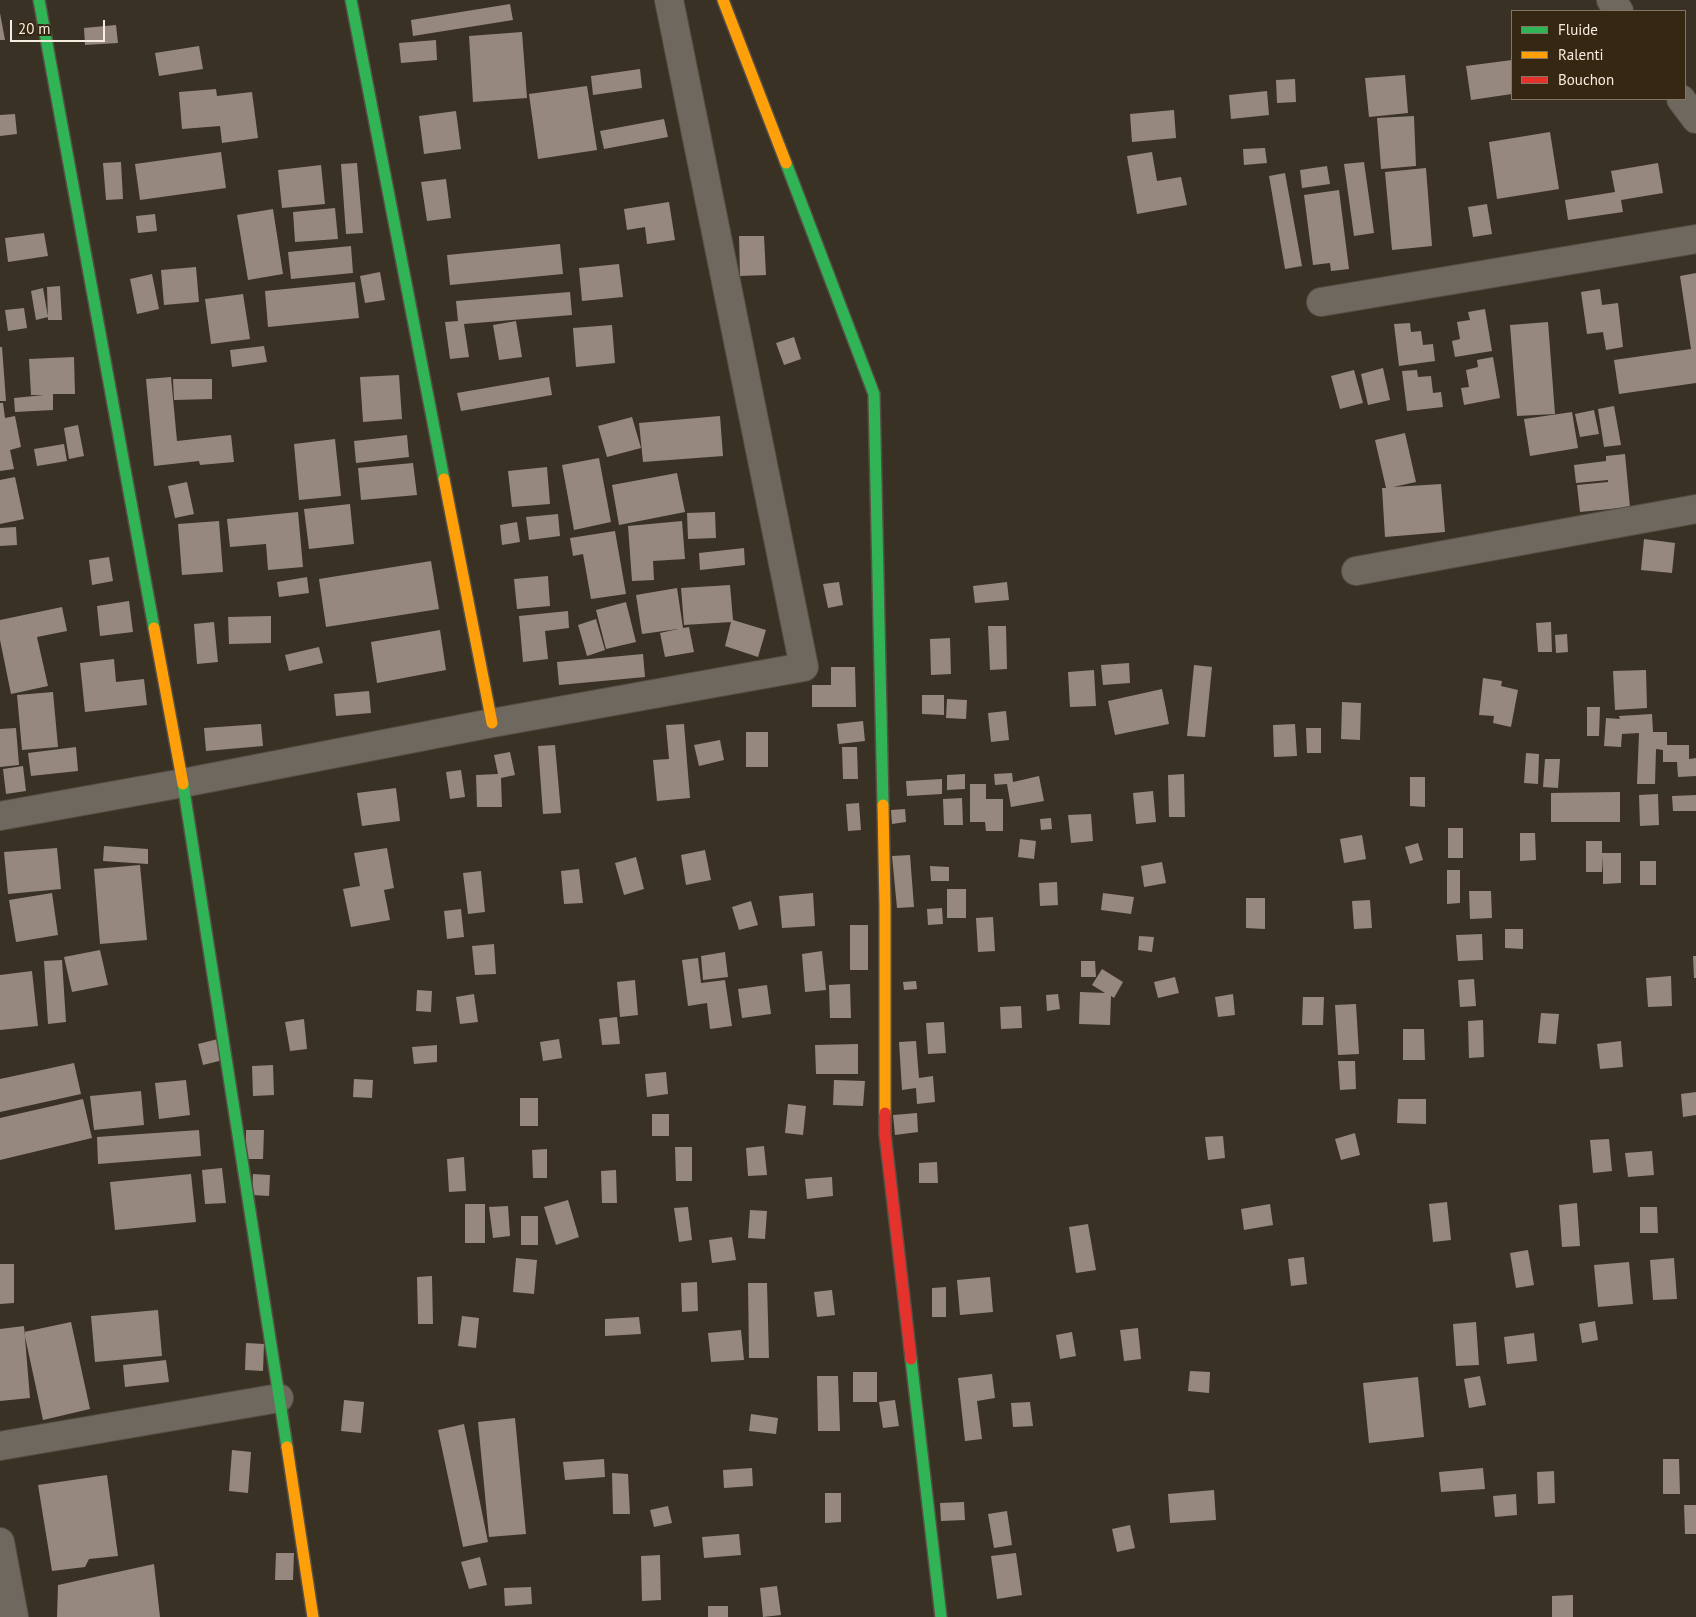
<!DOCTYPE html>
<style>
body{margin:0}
#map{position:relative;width:1696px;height:1617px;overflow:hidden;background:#393124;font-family:"PT Sans",sans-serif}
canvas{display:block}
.legend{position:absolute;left:1511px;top:10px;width:175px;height:90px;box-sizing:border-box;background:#362712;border:1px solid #837664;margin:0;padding:6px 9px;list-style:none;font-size:15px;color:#f6eddf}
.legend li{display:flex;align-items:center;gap:10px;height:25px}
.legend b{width:25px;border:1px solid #837664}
.scale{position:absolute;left:10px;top:20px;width:95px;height:22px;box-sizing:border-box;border:2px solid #f6eddf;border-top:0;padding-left:6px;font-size:15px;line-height:18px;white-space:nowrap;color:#f6eddf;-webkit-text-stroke:4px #362712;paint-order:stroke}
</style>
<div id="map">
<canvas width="1696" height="1617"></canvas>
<ul class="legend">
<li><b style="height:6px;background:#30b455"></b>Fluide</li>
<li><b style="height:6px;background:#ff9f0a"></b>Ralenti</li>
<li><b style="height:6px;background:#e5322d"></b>Bouchon</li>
</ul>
<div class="scale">20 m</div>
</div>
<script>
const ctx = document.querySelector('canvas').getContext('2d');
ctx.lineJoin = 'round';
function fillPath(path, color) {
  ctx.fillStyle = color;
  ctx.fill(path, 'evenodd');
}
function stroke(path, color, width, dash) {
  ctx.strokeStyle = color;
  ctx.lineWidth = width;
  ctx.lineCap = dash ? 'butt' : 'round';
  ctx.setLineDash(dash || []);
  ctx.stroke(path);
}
const building = new Path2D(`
 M510 4 513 20 413 36 411 20Z
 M0 13 5 40H0Z
 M116 25 118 43 85 45 84 28Z
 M522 32 527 98 473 102 469 36Z
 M436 40 437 60 401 63 399 43Z
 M199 46 203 69 159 76 155 53Z
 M1512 60V94L1471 100 1466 66Z
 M640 69 642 88 593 95 591 76Z
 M1405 75 1408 113 1369 117 1365 78Z
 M1295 79 1296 102 1277 103 1276 80Z
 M587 86 597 150 538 159 529 94Z
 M216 89 217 96 252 92 258 138 222 143 220 126 182 129 179 92Z
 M1267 91 1269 115 1231 119 1229 95Z
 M1174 110 1176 138 1132 142 1130 114Z
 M456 111 461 149 424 154 419 116Z
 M15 114 17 134 0 136V115Z
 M1414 116 1416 166 1381 169 1377 118Z
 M664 119 668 137 604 149 600 131Z
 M1550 132 1559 189 1497 199 1489 142Z
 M1265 148 1267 163 1244 165 1243 149Z
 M221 152 226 188 140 200 135 164Z
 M1152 152 1157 181 1181 177 1187 205 1137 214 1127 156Z
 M121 162 123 199 106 200 103 163Z
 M1364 162 1374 233 1354 236 1344 164Z
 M357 163 363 233 346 234 341 164Z
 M1658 163 1663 193 1621 200 1623 212 1568 220 1565 200 1615 192 1611 171Z
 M321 165 325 204 282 208 278 170Z
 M1327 166 1330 184 1302 188 1300 170Z
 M1426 168 1432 246 1392 250 1385 172Z
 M1285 173 1302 266 1285 269 1269 176Z
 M446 179 451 218 427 221 421 182Z
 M1339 190 1349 269 1331 271 1330 263 1313 265 1304 195Z
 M669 202 675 240 647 244 645 227 627 230 624 209Z
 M1487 204 1492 234 1473 237 1468 207Z
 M335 208 338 239 295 242 293 212Z
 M273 209 283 274 248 280 237 215Z
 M155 214 157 231 138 233 136 216Z
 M44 233 48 256 8 262 5 238Z
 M739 236H764L766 275 740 276Z
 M560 244 563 274 450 285 447 255Z
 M351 246 353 273 291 279 288 252Z
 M619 264 623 297 582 301 579 268Z
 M196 267 199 302 164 305 161 270Z
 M380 272 385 300 365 303 360 276Z
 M1696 273V383L1619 394 1614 360 1691 349 1680 276Z
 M152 274 159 309 137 314 130 279Z
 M355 282 359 318 268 327 265 291Z
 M60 286 62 320H48L47 287Z
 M43 288 48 317 36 320 31 291Z
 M1600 289 1602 305 1618 303 1623 347 1606 350 1603 332 1587 334 1581 292Z
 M570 292 572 315 464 324 469 357 450 359 445 322 458 321 456 301Z
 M243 294 250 339 211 344 205 299Z
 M24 308 27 328 8 331 5 310Z
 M1485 309 1492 351 1455 357 1452 341 1460 339 1457 322 1470 320 1468 312Z
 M516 321 522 357 499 360 493 325Z
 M1548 322 1555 414 1517 416 1510 325Z
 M1410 323 1411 332 1421 331 1423 345 1433 344 1435 361 1399 366 1394 324Z
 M612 325 615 363 576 367 573 328Z
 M794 337 801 359 784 365 776 343Z
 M264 346 267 362 232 367 230 350Z
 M0 347H2L6 401H0Z
 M74 357 75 394H53V410L15 412 14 398 44 395H31L29 359Z
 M1493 357 1500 398 1464 405 1461 388 1469 387 1466 370 1478 367 1477 360Z
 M1383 368 1390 400 1368 405 1361 374Z
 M1354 370 1363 403 1340 409 1331 376Z
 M1417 370 1418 377 1431 376 1433 393 1441 392 1443 407 1407 411 1402 371Z
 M399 375 402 419 363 422 360 377Z
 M171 377 177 441 231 435 234 462 200 465 199 461 154 466 146 379Z
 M549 377 552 395 461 411 457 393Z
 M173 379H212V399L174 400Z
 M0 403H3L5 418 15 416 21 447 10 450 14 469 0 471Z
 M1614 406 1621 445 1604 447 1598 409Z
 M1594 410 1599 434 1580 437 1575 414Z
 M1572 412 1578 448 1530 456 1524 419Z
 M720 416 723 456 643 462 639 423Z
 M632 417 641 448 607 457 598 426Z
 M78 425 84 456 69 459 64 428Z
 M1405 433 1416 482 1393 487 1441 484 1445 532 1385 537 1382 488H1386L1375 440Z
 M407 435 409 457 356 463 354 441Z
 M335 439 341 496 299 500 294 444Z
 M64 444 67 461 37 466 34 449Z
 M1625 454 1630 507 1580 512 1577 485 1608 482V480L1576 483 1574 465 1606 461V456Z
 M599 458 611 522 574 530 562 465Z
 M413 463 417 495 361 500 358 468Z
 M547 467 550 504 512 507 508 471Z
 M677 473 685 512 619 525 612 485Z
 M15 477 24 519 0 524V480Z
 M187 482 194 514 175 518 168 486Z
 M350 504 354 544 309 549 304 509Z
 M298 512 303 567 268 570 266 544 230 547 227 519Z
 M715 512 716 538 688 539 687 513Z
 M558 514 560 536 529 540 526 517Z
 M219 521 223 572 182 575 178 524Z
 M682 521 685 559 653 561 654 580 632 581 628 526Z
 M517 522 520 542 502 545 500 525Z
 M16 527 17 545 0 546V528Z
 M615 531 626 594 591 599 583 554 573 556 570 538Z
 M1644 539 1675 543 1672 573 1641 570Z
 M744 548 745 565 700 570 699 553Z
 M109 557 113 581 92 585 89 560Z
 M431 561 439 609 326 627 319 579Z
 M548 576 550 606 517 609 514 579Z
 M307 577 309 593 279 597 277 582Z
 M839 582 843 605 828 608 823 584Z
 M1007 582 1009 600 975 603 973 586Z
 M730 585 733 620 766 630 758 657 725 646 731 622 684 625 681 588Z
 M677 588 683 628 689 627 694 652 665 657 660 633 678 629 642 634 636 595Z
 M129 601 133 632 100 636 97 606Z
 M626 602 636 642 606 649 596 610Z
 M62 607 67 631 37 637 48 686 11 694 0 640V620Z
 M568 611 569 628 545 631 548 659 523 662 519 616Z
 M271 616V643L229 644 228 617Z
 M596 619 605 650 587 656 578 625Z
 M214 622 218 662 197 664 194 624Z
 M1551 622 1552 652H1538L1536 623Z
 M988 626H1006L1007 669 990 670Z
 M440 630 446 670 377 683 371 642Z
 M1567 634 1568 652 1556 653 1555 635Z
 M950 638 951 674 931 675 930 639Z
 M319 647 323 663 289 671 285 655Z
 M643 654 645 677 559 685 557 662Z
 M114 659 116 682 144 679 147 705 85 712 80 663Z
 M1129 663 1130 683 1103 685 1101 665Z
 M1194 665 1212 667 1205 737 1187 736Z
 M831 667H855L856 707H812V685H831Z
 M1094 670 1096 706 1070 707 1068 672Z
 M1646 670 1647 708 1615 710 1613 671Z
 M1483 678 1502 681 1501 686 1518 690 1511 727 1493 723 1494 716 1479 715Z
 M1162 689 1169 724 1115 735 1108 701Z
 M369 691 371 713 336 716 334 694Z
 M53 692 58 747 22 750 17 695Z
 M922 695H944V715L922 714Z
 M947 699 967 700 966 719 946 718Z
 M1342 702 1361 703 1360 740 1341 739Z
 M1587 707H1600L1599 736H1587Z
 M1006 711 1009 740 991 742 988 713Z
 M1652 714 1653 732H1667V745H1689V759L1696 758V776L1678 777 1677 762H1663V750L1656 749 1655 784H1637L1639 733 1622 734 1621 747 1604 746 1606 718 1620 719 1619 716Z
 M863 721 865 741 839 744 837 724Z
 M261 724 263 746 206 751 204 728Z
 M684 724 690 798 657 801 653 760 669 759 666 725Z
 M1295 724 1297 756 1274 757 1273 725Z
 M16 728 19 765 0 767V729Z
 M1306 728H1321V753H1307Z
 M746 732H768V767H746Z
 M720 740 724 760 699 766 694 745Z
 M555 745 561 813 543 814 538 746Z
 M76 747 78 771 31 776 28 753Z
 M842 747H857L858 779H843Z
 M510 752 515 775 501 778 502 807H477L476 775 498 774 494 755Z
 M1526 753 1539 754 1538 784 1524 783Z
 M1545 759H1560L1558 788 1543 787Z
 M23 766 26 791 6 794 3 769Z
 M461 770 465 797 450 799 446 772Z
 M1012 773 1013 782 1039 776 1044 801 1011 807 1007 784 995 785 994 774Z
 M965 774V789L947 790V775Z
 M1184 774 1185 817H1169L1168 775Z
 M1410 777H1425V807L1410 806Z
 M942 779V794L907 796 906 781Z
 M970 784H986V799H1003V831H986L985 822H970Z
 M396 788 400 821 362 826 357 793Z
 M1153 791 1156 822 1136 824 1133 793Z
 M1620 792V822H1551V793Z
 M1658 794 1659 825 1640 826 1639 795Z
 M1696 795V811H1673L1672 796Z
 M962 798 963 825H944L943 799Z
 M859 803 861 830 848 831 846 804Z
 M905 809 906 822 892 824 891 810Z
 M1091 814 1093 841 1071 843 1068 815Z
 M1051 818 1052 829 1041 830 1040 819Z
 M1448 828H1463V858H1448Z
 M1520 833H1535L1536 860 1520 861Z
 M1362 835 1366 859 1344 863 1340 839Z
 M1020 839 1036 841 1034 859 1018 857Z
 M1586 841H1602V853H1621V883L1603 884V856L1602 872H1586Z
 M1418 843 1423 860 1410 864 1405 847Z
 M104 846 148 849V864L103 861Z
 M57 848 61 889 8 894 4 852Z
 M387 848 394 888 384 890 390 920 351 927 343 889 360 886 354 853Z
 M705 850 711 880 686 885 681 855Z
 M910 855 914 907 897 908 892 856Z
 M636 857 644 889 624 895 615 863Z
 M1640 861H1656V885H1640Z
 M1162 862 1166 883 1144 887 1141 866Z
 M140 865 147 940 100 944 94 869Z
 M930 866 949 867V881H931Z
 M579 869 583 903 564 904 561 871Z
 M1447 870H1460V903L1447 904Z
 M481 871 485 912 468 914 463 873Z
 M1057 882 1058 905 1040 906 1039 883Z
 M947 889H966V918H947Z
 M1469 891H1491L1492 918 1470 919Z
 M52 893 58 935 16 942 9 900Z
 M813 893 815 926 782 928 779 896Z
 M1103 893 1134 897 1131 914 1101 910Z
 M1246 898H1265V929L1246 928Z
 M1370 900 1372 928 1354 929 1352 901Z
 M751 901 758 925 739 930 732 907Z
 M942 908 943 924 928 925 927 909Z
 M461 909 464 937 447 939 444 911Z
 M993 917 995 951 978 952 976 918Z
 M850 925H868V970H850Z
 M1505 929H1523V949L1505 948Z
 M1482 934 1483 960 1458 961 1456 935Z
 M1139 936 1154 937 1152 952 1138 950Z
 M494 944 496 974 475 975 472 946Z
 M100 950 108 985 72 992 64 957Z
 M822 951 826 990 805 992 802 954Z
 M725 952 728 977 703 980 701 956Z
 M1693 956H1696V978H1694Z
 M698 958 701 983 725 980 732 1026 710 1029 707 1003 688 1006 682 960Z
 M62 960 66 1022 48 1024 44 961Z
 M1081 961H1095L1096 977H1081Z
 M1102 969 1123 982 1114 998 1111 996 1110 1025 1079 1024 1080 992 1105 993 1092 985Z
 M32 971 38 1026 0 1030V975Z
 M1671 976 1672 1006 1648 1007 1646 978Z
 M1175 977 1179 993 1158 998 1154 982Z
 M1474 979 1476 1006 1460 1007 1458 980Z
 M635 980 638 1015 620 1017 617 982Z
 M916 981 917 989 904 990 903 982Z
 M850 984 851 1018H830L829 985Z
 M767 985 771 1014 742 1018 738 989Z
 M417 990 432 991 431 1012 416 1011Z
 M474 994 478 1022 460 1024 456 997Z
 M1058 994 1060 1009 1047 1011 1046 995Z
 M1233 994 1235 1015 1218 1017 1215 997Z
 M1303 997H1324L1323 1025H1302Z
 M1356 1004 1359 1054 1338 1055 1335 1005Z
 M1021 1006 1022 1028 1001 1029 1000 1007Z
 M1541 1013 1559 1014 1556 1044 1538 1043Z
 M617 1017 620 1044 602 1045 599 1019Z
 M304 1019 307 1049 290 1051 285 1022Z
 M1483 1020 1484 1057 1469 1058 1468 1021Z
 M944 1022 946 1053 928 1054 926 1023Z
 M1403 1029H1424L1425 1060H1403Z
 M218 1039 223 1060 203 1065 198 1044Z
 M559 1039 562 1058 543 1061 540 1042Z
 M916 1041 919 1078 933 1076 935 1102 917 1104 916 1088 902 1090 899 1042Z
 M1621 1041 1623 1067 1600 1069 1597 1044Z
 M858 1044V1074H816L815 1045Z
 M437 1045V1062L414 1064 412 1047Z
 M1338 1061H1355L1356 1089 1340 1090Z
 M74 1063 81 1094 0 1112V1079Z
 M273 1065 274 1095 253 1096 252 1066Z
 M666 1072 668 1094 647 1097 645 1074Z
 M354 1079 373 1080 372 1098 353 1097Z
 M186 1080 190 1115 159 1119 155 1083Z
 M834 1080 865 1081 863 1106 833 1105Z
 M141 1091 144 1125 94 1130 90 1096Z
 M1696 1092V1115L1683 1117 1681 1094Z
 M520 1098H538V1126H520Z
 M83 1099 92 1138 0 1160V1118Z
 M1398 1099H1426V1124L1397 1123Z
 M788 1104 806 1106 803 1135 785 1133Z
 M917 1113 918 1132 895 1135 893 1115Z
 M652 1114H669V1136H652Z
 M199 1130 201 1156 98 1164 97 1137Z
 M246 1130H264L263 1159H246Z
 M1355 1133 1360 1155 1341 1160 1335 1139Z
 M1223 1136 1225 1158 1208 1160 1205 1137Z
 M1609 1139 1612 1171 1593 1173 1590 1140Z
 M764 1146 767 1175 748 1176 746 1148Z
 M675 1147H692V1181H676Z
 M547 1149V1178H533L532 1150Z
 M1652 1151 1654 1175 1628 1177 1625 1153Z
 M464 1157 466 1191 449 1192 447 1159Z
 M937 1162 938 1183H919V1163Z
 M222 1168 226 1203 205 1204 202 1170Z
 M616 1170 617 1203H602L601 1171Z
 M191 1174 196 1222 115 1230 110 1182Z
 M253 1174 270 1175 269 1196 252 1195Z
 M832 1177 833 1196 807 1199 805 1179Z
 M568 1200 579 1237 556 1245 544 1207Z
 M1447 1202 1451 1240 1433 1242 1429 1204Z
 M1577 1203 1580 1246 1562 1247 1559 1205Z
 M465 1204H485V1243H465Z
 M1270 1204 1273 1225 1244 1230 1241 1209Z
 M508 1206 510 1236 493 1238 489 1207Z
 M688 1207 692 1240 679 1242 674 1208Z
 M1640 1207H1657L1658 1233H1640Z
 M750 1210 767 1211 765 1239 748 1238Z
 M521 1216H538V1245H521Z
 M1088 1224 1096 1270 1076 1273 1069 1227Z
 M732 1237 736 1260 712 1263 709 1240Z
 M1528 1250 1534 1285 1516 1288 1510 1253Z
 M1304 1257 1307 1284 1291 1286 1288 1259Z
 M516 1258 537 1260 534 1294 513 1292Z
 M1674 1258 1677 1299 1653 1300 1650 1260Z
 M1629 1262 1633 1304 1598 1307 1594 1265Z
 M0 1264H14V1303L0 1304Z
 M432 1276 433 1324H418L417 1277Z
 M990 1277 993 1312 960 1315 957 1280Z
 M697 1282 698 1311 682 1312 681 1283Z
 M748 1283H767L769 1358H749Z
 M946 1287V1317H932V1288Z
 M832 1290 835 1315 817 1317 814 1292Z
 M158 1310 162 1356 95 1362 91 1316Z
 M462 1316 479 1318 476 1348 458 1346Z
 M639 1317 641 1334 605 1336V1319Z
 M1595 1321 1598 1340 1582 1343 1579 1324Z
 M71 1322 90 1409 43 1420 24 1332Z
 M1476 1322 1479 1365 1456 1366 1453 1324Z
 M24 1326 30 1398 0 1401V1329Z
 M1138 1328 1141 1359 1124 1361 1120 1330Z
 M741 1330 744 1360 711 1362 708 1333Z
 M1072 1332 1076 1356 1060 1359 1056 1335Z
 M1534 1333 1537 1361 1507 1364 1504 1337Z
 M246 1343 264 1344 263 1371 245 1370Z
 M166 1360 169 1382 125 1387 123 1365Z
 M1190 1371 1210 1372 1209 1393 1188 1391Z
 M853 1372H877V1402H853Z
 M992 1374 995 1398 977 1401 982 1439 965 1441 958 1378Z
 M817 1376H838L840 1431H818Z
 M1480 1376 1486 1405 1469 1408 1464 1379Z
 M1418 1377 1424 1437 1369 1443 1363 1383Z
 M344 1400 364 1402 361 1433 341 1431Z
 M895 1400 899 1426 883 1428 879 1402Z
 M1030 1402 1033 1426 1013 1427 1011 1403Z
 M751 1414 778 1418 776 1434 749 1431Z
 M515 1418 526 1534 489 1537 478 1422Z
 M464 1424 488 1542 463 1547 438 1430Z
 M232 1450 251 1452 248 1493 229 1491Z
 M604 1459 605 1477 565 1480 563 1462Z
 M1663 1459H1679L1680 1494H1663Z
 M752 1468 753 1486 724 1488 723 1470Z
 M1483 1468 1485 1489 1441 1492 1439 1472Z
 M1554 1471 1555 1503 1538 1504 1537 1472Z
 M612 1473 628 1474 630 1514H613Z
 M107 1475 118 1556 89 1559 85 1567 52 1571 38 1485Z
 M1214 1490 1216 1520 1170 1523 1168 1494Z
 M825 1493H841V1522L825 1523Z
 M1516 1494 1517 1515 1495 1517 1493 1496Z
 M964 1502 965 1520 941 1521 940 1503Z
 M1684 1505H1696V1534H1685Z
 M668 1506 672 1523 654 1527 650 1510Z
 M1007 1511 1012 1545 994 1548 988 1514Z
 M1130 1525 1135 1548 1117 1552 1112 1529Z
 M739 1534 741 1555 704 1558 702 1537Z
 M276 1553H294L293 1580H275Z
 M1016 1553 1022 1595 997 1599 991 1556Z
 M660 1555 661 1600 642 1601 641 1556Z
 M480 1557 487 1585 469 1589 461 1562Z
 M154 1564 160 1617H57L58 1585Z
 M777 1586 781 1615 763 1617 760 1588Z
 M531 1587 532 1604 505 1606 504 1588Z
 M1573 1595V1617H1552V1596Z
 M708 1606H728V1617H708Z`);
const street = new Path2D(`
 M1611 0 1619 11
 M1681 99 1696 119
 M1321 302 1696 239
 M1356 571 1696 509
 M0 816 183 783 492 723 804 667 669 0
 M0 1446 279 1398
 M0 1542 14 1617`);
const fast = new Path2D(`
 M39 0 154 628
 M351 0 444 479
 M786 163 874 394 883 805
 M183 784 287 1447
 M911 1359 941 1617`);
const slow = new Path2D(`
 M723 0 786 163
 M444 479 492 723
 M154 628 183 784
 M883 805 885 906V1113
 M287 1447 313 1617`);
const jam = new Path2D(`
 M885 1113V1134L911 1359`);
fillPath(building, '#96887f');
stroke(street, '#564f44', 30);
stroke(fast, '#564f44', 14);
stroke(slow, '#564f44', 14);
stroke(jam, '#564f44', 14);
stroke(street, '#6f685f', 28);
stroke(fast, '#30b455', 11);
stroke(slow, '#ff9f0a', 11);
stroke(jam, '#e5322d', 11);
</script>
